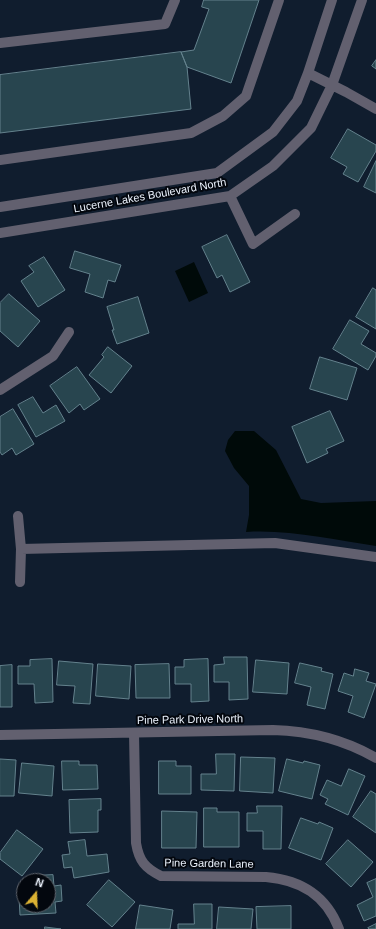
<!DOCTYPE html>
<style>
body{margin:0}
#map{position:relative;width:376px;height:929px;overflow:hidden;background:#101d2e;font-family:Helvetica,sans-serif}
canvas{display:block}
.north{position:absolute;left:16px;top:873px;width:40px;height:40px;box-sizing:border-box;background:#03070e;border:1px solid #60656e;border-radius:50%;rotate:19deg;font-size:11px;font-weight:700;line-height:16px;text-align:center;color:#ecf3fd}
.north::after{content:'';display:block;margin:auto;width:14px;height:18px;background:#dcb233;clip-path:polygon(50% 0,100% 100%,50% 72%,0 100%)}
</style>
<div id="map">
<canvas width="376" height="929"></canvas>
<div class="north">N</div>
</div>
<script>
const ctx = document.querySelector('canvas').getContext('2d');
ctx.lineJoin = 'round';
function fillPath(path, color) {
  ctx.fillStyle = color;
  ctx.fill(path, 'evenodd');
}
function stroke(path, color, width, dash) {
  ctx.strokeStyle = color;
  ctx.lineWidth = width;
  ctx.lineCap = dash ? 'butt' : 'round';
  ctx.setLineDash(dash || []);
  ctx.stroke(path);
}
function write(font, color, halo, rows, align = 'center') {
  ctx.font = font + ' Helvetica,sans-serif';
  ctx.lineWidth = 4;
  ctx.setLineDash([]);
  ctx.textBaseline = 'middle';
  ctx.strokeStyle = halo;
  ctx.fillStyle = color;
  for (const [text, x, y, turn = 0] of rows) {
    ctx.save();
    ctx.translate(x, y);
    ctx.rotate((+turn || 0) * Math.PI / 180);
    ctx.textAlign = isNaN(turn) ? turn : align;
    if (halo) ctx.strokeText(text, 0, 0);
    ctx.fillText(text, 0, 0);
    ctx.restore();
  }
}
const water = new Path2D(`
 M194 262 208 293 189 302 175 271Z
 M235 431H254L276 450 301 499 321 503 376 501V546C335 540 287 529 246 532L249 515V486L234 468 225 451 228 440Z`);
const building = new Path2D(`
 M204 0H259L231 83 187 67 181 52 194 50 209 9 202 7Z
 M181 52 187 67 191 109 0 133V75Z
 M376 60V69L372 66Z
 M348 129 376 145V151L358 182 343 174 347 167 331 158Z
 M376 161V193L364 187Z
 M227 235 250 282 230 292 222 275 217 278 202 247Z
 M75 251 121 265 115 282 108 280 103 298 85 292 90 274 70 268Z
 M44 257 65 290 38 307 21 281 34 272 29 266Z
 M373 288 376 290V329L356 317Z
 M9 294 40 321 18 347 0 331V303Z
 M138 297 149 333 117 344 112 330H114L107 307Z
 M350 320 369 331 361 344 376 353V356L368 370 333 349Z
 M108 347 132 366 111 393 89 375 104 357 102 355Z
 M320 357 357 368 347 400 310 389Z
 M77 367 100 399 84 410 80 404 69 413 50 386Z
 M33 397 43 413 56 405 65 421 36 437 18 405Z
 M13 409 34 444 16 455 12 448 2 455 0 452V417Z
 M330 411 344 441 326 449 328 453 307 463 292 427Z
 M224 657H247L248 699 229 700V682H214V665L224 664Z
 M52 659 53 702 35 703 34 684H18V666H30V660Z
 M208 659 209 701 191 702V684H175V667H184V660Z
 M256 660 289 663 287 694 253 692Z
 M59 661 93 664 90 704 73 703 75 686 57 685Z
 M300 663 322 668 321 671 333 674 325 709 307 705 311 687 295 683Z
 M98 664 131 666 129 699 96 696Z
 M169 664 170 698H136L135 665Z
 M12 665V707H0V666Z
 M355 669 369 673 366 681 376 684 364 718 348 712 353 696 338 691 344 673 353 676Z
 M216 754H235L234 791 201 790V774H216Z
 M241 757 275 758 273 793 240 791Z
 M0 759 16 760 14 796H0Z
 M287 759 303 763 304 761 320 765 312 799 279 791Z
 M62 761H79V765H97L98 789 63 790Z
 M159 761H176V766H191V794H159Z
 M22 763 54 766 52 796 19 793Z
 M349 769 365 776 348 815 325 804 328 799 320 795 327 780 341 786Z
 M371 791 376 794V833L353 817Z
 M101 799V810H98V832L70 833 69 800Z
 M257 806H282L281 849H263V831H247V813H257Z
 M204 808H217V812H239V847H204Z
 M162 811 197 812 196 848H162Z
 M301 818 318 824 319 822 333 828 321 860 289 848Z
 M17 830 43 849 22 876 0 859V853Z
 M85 840 87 856 107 854 109 872 74 878 72 867 64 868 62 855 70 854 68 842Z
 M348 840 373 862 351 887 326 864Z
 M53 875 54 886 61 885 62 901 55 902 56 913 20 915 19 897H24V905H48V881H35V876Z
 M376 879V916L364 921 357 905 373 897 367 883Z
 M109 880 135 902 112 927 87 905Z
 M194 904H212V929H178V924H194Z
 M140 905 173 910 170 929H136Z
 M291 906V929H257L256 907Z
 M219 907 253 909 251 929H217Z
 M376 924V929H369L368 928Z
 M45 927 61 929H45Z`);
const minor = new Path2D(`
 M0 43 165 24 175 0
 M308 73 346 92 376 109
 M0 160 191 133 223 116 246 96 279 0
 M230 196 253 244 295 214
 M0 207 217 173 273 132 297 101 308 73 332 0
 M0 233 230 196 273 166 311 128 332 85 362 0
 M0 390 53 356 69 332
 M18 516 21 549 275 543 376 557
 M20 582 21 549
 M134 733 136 843C139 861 145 868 161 876L266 877C301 880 326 895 339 929
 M0 735 273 730C309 731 345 740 376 758`);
const streetNames = [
 ["Lucerne Lakes Boulevard North",150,196,-10],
 ["Pine Park Drive North",190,720,-1],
 ["Pine Garden Lane",209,864,1]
];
fillPath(water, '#000a09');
fillPath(building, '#28454f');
stroke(building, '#64828d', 1);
stroke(minor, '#62606f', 10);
write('11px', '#ecf3fd', '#03070e', streetNames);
</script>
